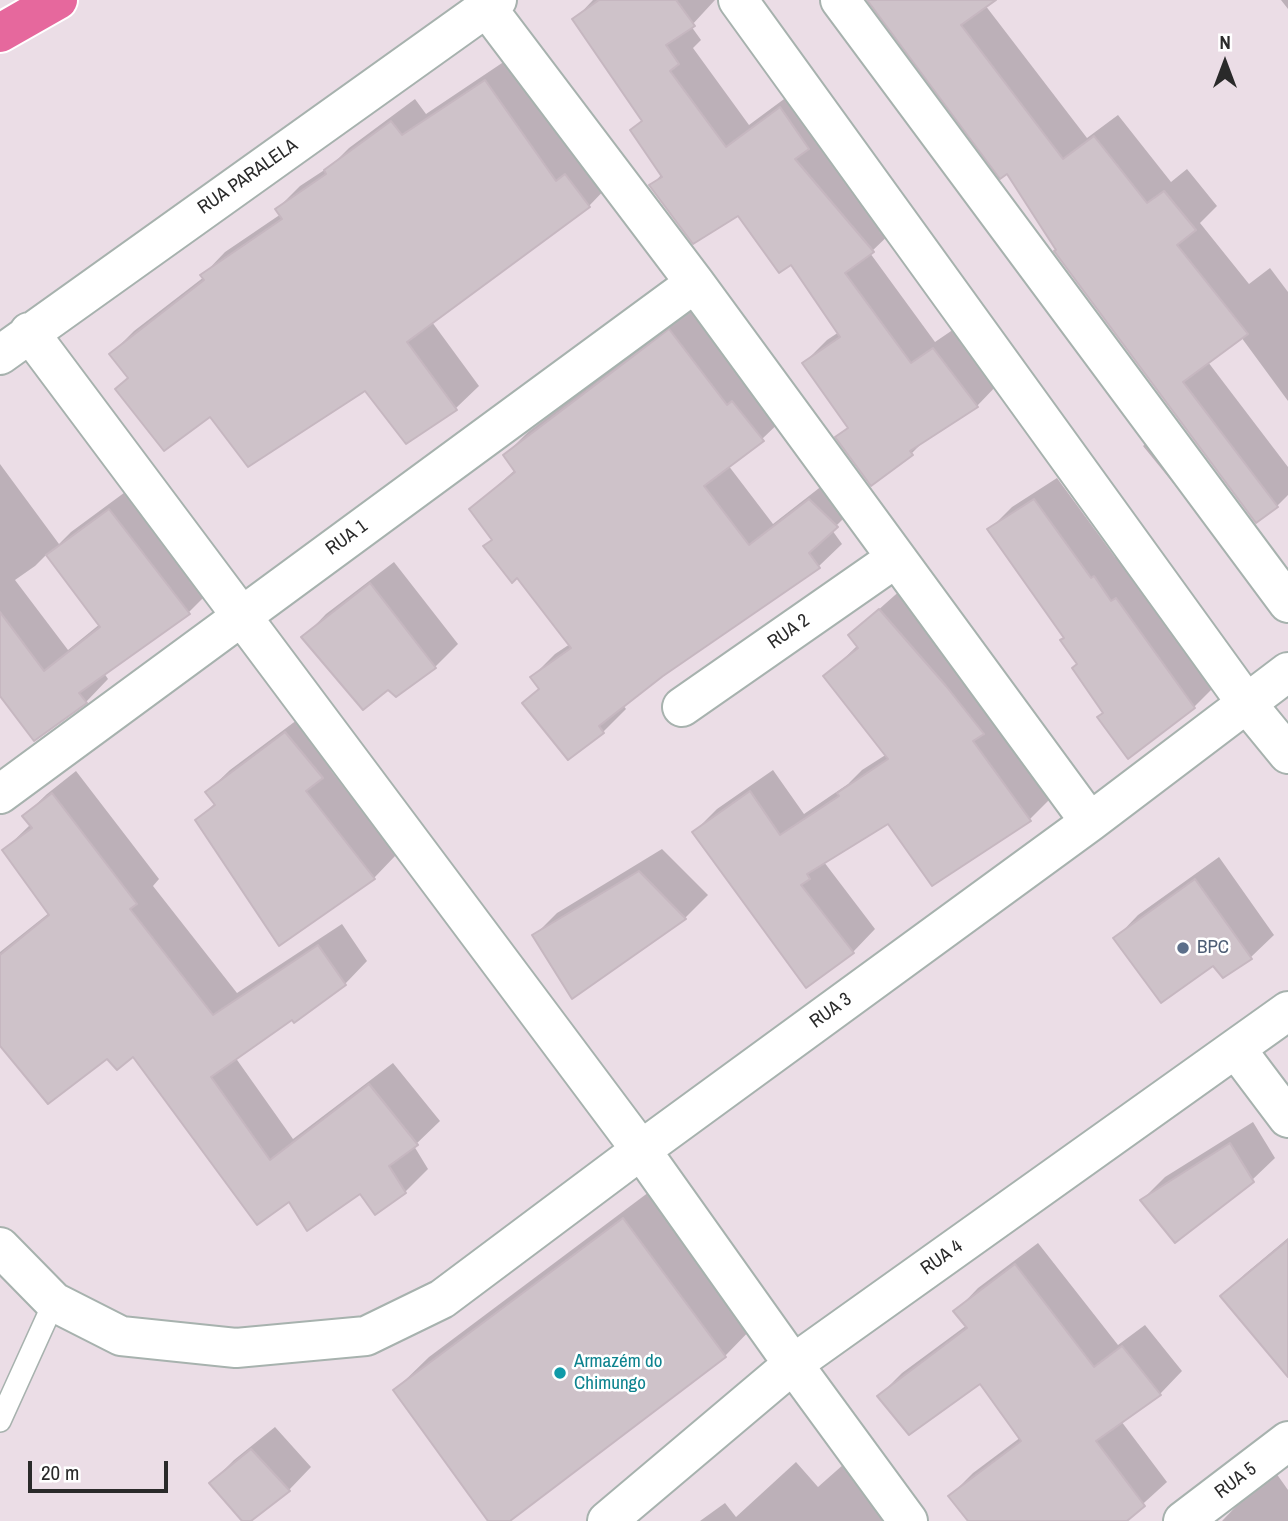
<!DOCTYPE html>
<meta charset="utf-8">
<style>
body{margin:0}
#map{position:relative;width:1288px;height:1521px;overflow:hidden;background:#ebdde6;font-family:"Archivo Narrow",sans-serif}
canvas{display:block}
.north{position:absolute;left:1190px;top:28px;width:70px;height:70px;-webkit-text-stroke:5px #fff;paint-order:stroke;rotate:0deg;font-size:19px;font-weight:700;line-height:28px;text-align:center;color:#2a2a2a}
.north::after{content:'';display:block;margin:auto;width:24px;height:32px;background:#2a2a2a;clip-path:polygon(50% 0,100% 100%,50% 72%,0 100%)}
.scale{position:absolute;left:28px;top:1461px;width:140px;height:32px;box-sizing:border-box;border:4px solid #2a2a2a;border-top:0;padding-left:9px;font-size:21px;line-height:24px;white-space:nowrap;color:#2a2a2a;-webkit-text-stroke:5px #fff;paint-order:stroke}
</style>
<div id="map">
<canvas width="1288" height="1521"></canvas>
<div class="north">N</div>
<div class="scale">20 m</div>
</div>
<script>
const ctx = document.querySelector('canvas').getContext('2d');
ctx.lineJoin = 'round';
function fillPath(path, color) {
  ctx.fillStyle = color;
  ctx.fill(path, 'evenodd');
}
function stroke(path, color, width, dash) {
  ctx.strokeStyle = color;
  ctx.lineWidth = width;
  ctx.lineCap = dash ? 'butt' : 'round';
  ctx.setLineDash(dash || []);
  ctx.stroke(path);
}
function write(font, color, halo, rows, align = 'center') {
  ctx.font = font + ' "Archivo Narrow",sans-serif';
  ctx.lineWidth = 5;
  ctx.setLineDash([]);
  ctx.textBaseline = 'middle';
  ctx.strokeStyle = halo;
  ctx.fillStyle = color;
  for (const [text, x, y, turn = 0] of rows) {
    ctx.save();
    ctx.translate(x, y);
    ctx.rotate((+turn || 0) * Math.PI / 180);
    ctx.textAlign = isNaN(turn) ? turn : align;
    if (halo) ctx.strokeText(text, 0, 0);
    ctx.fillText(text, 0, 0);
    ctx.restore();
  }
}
const shadow = new Path2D(`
 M593 0H715L691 26 701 40 693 48 749 125 803 85 896 228 870 253 935 342 957 327 999 383 977 406 928 437 912 453 837 437 849 426 804 363 827 340 839 332 792 262 739 213 651 186 662 174 632 130 643 119 575 19Z
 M869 0H990L985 5 1087 138 1118 115 1171 182 1187 169 1217 206 1200 223 1249 284 1270 268 1288 292V401L1241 337 1208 362 1288 467V495L1277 506 1256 520 1058 249 1007 172Z
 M1281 0H1288V9Z
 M508 59 611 183 589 206 432 322 479 386 456 408 407 442 365 388 210 414 117 389 129 377 111 354 134 331 204 277 203 275 225 252 281 214 277 209 300 186 332 165 349 148 415 99 426 114Z
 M692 308 785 417 762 439 728 465 773 524 832 478 859 503 832 530 842 544 819 566 662 674 623 705 626 709 603 732 568 758 524 703 540 687 532 677 555 654 570 644 518 576 486 546 493 539 471 509 516 469 505 455 528 432Z
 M1167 423 1207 478 1186 499 1143 446Z
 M0 464 59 544 71 532 132 487 211 590 189 612 104 673 108 679 86 702 0 694ZM47 554 100 624 68 650 15 580 35 566Z
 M1057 478 1115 557 1118 555 1217 684 1194 707 1105 712 1066 637 989 530 1012 507Z
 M394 562 458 644 435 667 304 637 326 614Z
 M903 588 1052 797 1029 820 889 821 824 862 875 929 853 952 694 832 717 809 773 770 804 814 848 784 862 770 887 754 826 676 858 645 850 635Z
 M309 711 344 754 330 769 396 855 374 878 197 821 215 803 207 792 230 770Z
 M76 771 159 879 153 886 237 993 342 924 367 961 345 984 235 1057 293 1139 393 1063 440 1121 414 1146 428 1169 405 1192H360L289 1200 134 1055 107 1056 0 1043V952L49 913 4 850 31 824 24 816 47 794Z
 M662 849 708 895 685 918 573 997 534 936 557 913Z
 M1219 857 1274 935 1251 957 1224 975 1214 963 1116 938 1138 915Z
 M1253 1122 1275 1158 1252 1180 1142 1200 1165 1177Z
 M657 1186 758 1322 725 1356 508 1521H490L395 1390 429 1357Z
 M1288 1238V1362L1223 1296 1245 1274Z
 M1038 1243 1118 1345 1145 1325 1182 1371 1160 1394 1121 1421 1167 1482 1124 1521H970L950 1496 973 1473 1021 1437 981 1382 879 1396 902 1373 967 1325 956 1311 978 1288Z
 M275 1427 311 1467 289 1490 248 1521H244L211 1483 234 1460Z
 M796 1462 818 1487 844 1464 889 1521H700L725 1503 736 1517Z
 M1276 1473 1288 1490V1521H1222L1246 1496Z`);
const building = new Path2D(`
 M599 0H676L695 26 666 45 679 64 670 71 726 147 780 107 809 149 795 159 874 252 845 273 911 363 933 348 978 407 910 451 913 455 871 486 835 437 848 428 802 363 840 337 791 265 779 273 738 216 693 244 649 185 662 177 630 130 642 121 572 19Z
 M867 0H996L961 25 1063 159 1094 136 1147 203 1164 191 1196 230 1177 245 1248 334 1183 382 1278 507 1256 523 1054 251 1056 250 1007 174 1000 179Z
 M485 80 556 181 565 174 590 207 407 342 457 410 406 444 365 391 248 467 210 417 164 451 115 389 128 378 109 354 204 280 200 275 282 219 275 209 326 174 324 170 391 121 402 135Z
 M669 329 727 405 732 401 764 441 704 486 749 545 809 499 838 527 809 553 820 568 663 676 599 726 604 733 568 760 522 703 539 689 530 677 571 648 517 578 512 583 483 546 492 540 469 509 515 472 503 455Z
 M1034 499 1091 578 1094 576 1111 601 1116 598 1195 708 1128 759 1097 717 1103 713 1072 668 1077 664 1060 640 1064 638 987 529Z
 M109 509 190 614 79 693 87 703 34 741 0 696V612L44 671 100 627 46 555Z
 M370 583 436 668 396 697 388 690 363 710 301 637Z
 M879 609 946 686 984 734 973 741 1031 821 932 886 888 824 807 874 810 879 801 885 854 953 806 988 692 832 750 791 780 835 839 796 837 793 888 759 823 676 858 648 848 635Z
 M285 732 323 778 306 791 375 879 279 946 195 820 215 805 205 792Z
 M52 793 137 904 130 909 213 1015 318 945 346 985 294 1023 292 1020 211 1077 270 1160 369 1084 418 1145 389 1166 406 1193 375 1215 360 1194 307 1231 289 1202 257 1225 133 1057 117 1070 107 1059 48 1104 0 1046V955L49 915 2 850 32 828 22 816Z
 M639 871 686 919 572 999 532 935Z
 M1195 879 1252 959 1223 978 1213 966 1161 1003 1113 938Z
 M1230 1143 1254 1182 1175 1243 1140 1200Z
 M623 1218 726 1357 510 1521H488L393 1390Z
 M1288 1240V1377L1220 1296Z
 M1015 1264 1094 1367 1122 1346 1161 1395 1096 1441 1145 1506 1127 1521H968L948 1496 1021 1441 980 1384 909 1435 877 1396 967 1328 953 1311Z
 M251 1449 290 1491 251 1521H242L209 1483Z`);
const service = new Path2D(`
 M0 1421 54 1302`);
const minor = new Path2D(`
 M738 0 1247 704 1288 754
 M840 0 1288 603
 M487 8 695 283 1090 822
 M29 332 641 1150 793 1364 908 1521
 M0 355 497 0
 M682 707 896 558
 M0 794 695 283
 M1236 1049 1288 1118
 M0 1247 54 1302 121 1336 236 1348 366 1336 442 1299 641 1150 1090 822 1288 672
 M607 1521 793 1364 1288 1011
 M1183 1521 1288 1441`);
const primary = new Path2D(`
 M0 33 58 0`);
const markers = [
 [1183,948,7,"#5c6f8a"],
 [560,1373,7,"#0f9aa8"]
];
const streetNames = [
 ["RUA PARALELA",248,177,-35],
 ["RUA 1",347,538,-36],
 ["RUA 2",789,632,-35],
 ["RUA 3",831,1011,-36],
 ["RUA 4",942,1258,-35],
 ["RUA 5",1236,1481,-37]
];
const serviceNames = [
 ["BPC",1197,948]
];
const cultureNames = [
 ["Armazém do",574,1362],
 ["Chimungo",574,1384]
];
fillPath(shadow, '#0003');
fillPath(building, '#cec2c9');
stroke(building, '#c6b7c0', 2);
stroke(service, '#a7b2ae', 24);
stroke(minor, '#a7b2ae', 42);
stroke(primary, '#fff', 42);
stroke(service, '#fff', 21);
stroke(minor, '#fff', 38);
stroke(primary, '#e6689d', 38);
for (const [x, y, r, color] of markers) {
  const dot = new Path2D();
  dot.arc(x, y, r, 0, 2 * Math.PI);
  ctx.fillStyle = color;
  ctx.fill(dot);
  stroke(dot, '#fff', 2.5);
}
write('19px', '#2a2a2a', '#fff', streetNames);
write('19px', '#4e5e75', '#fff', serviceNames, 'left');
write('19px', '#0d838f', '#fff', cultureNames, 'left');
</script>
